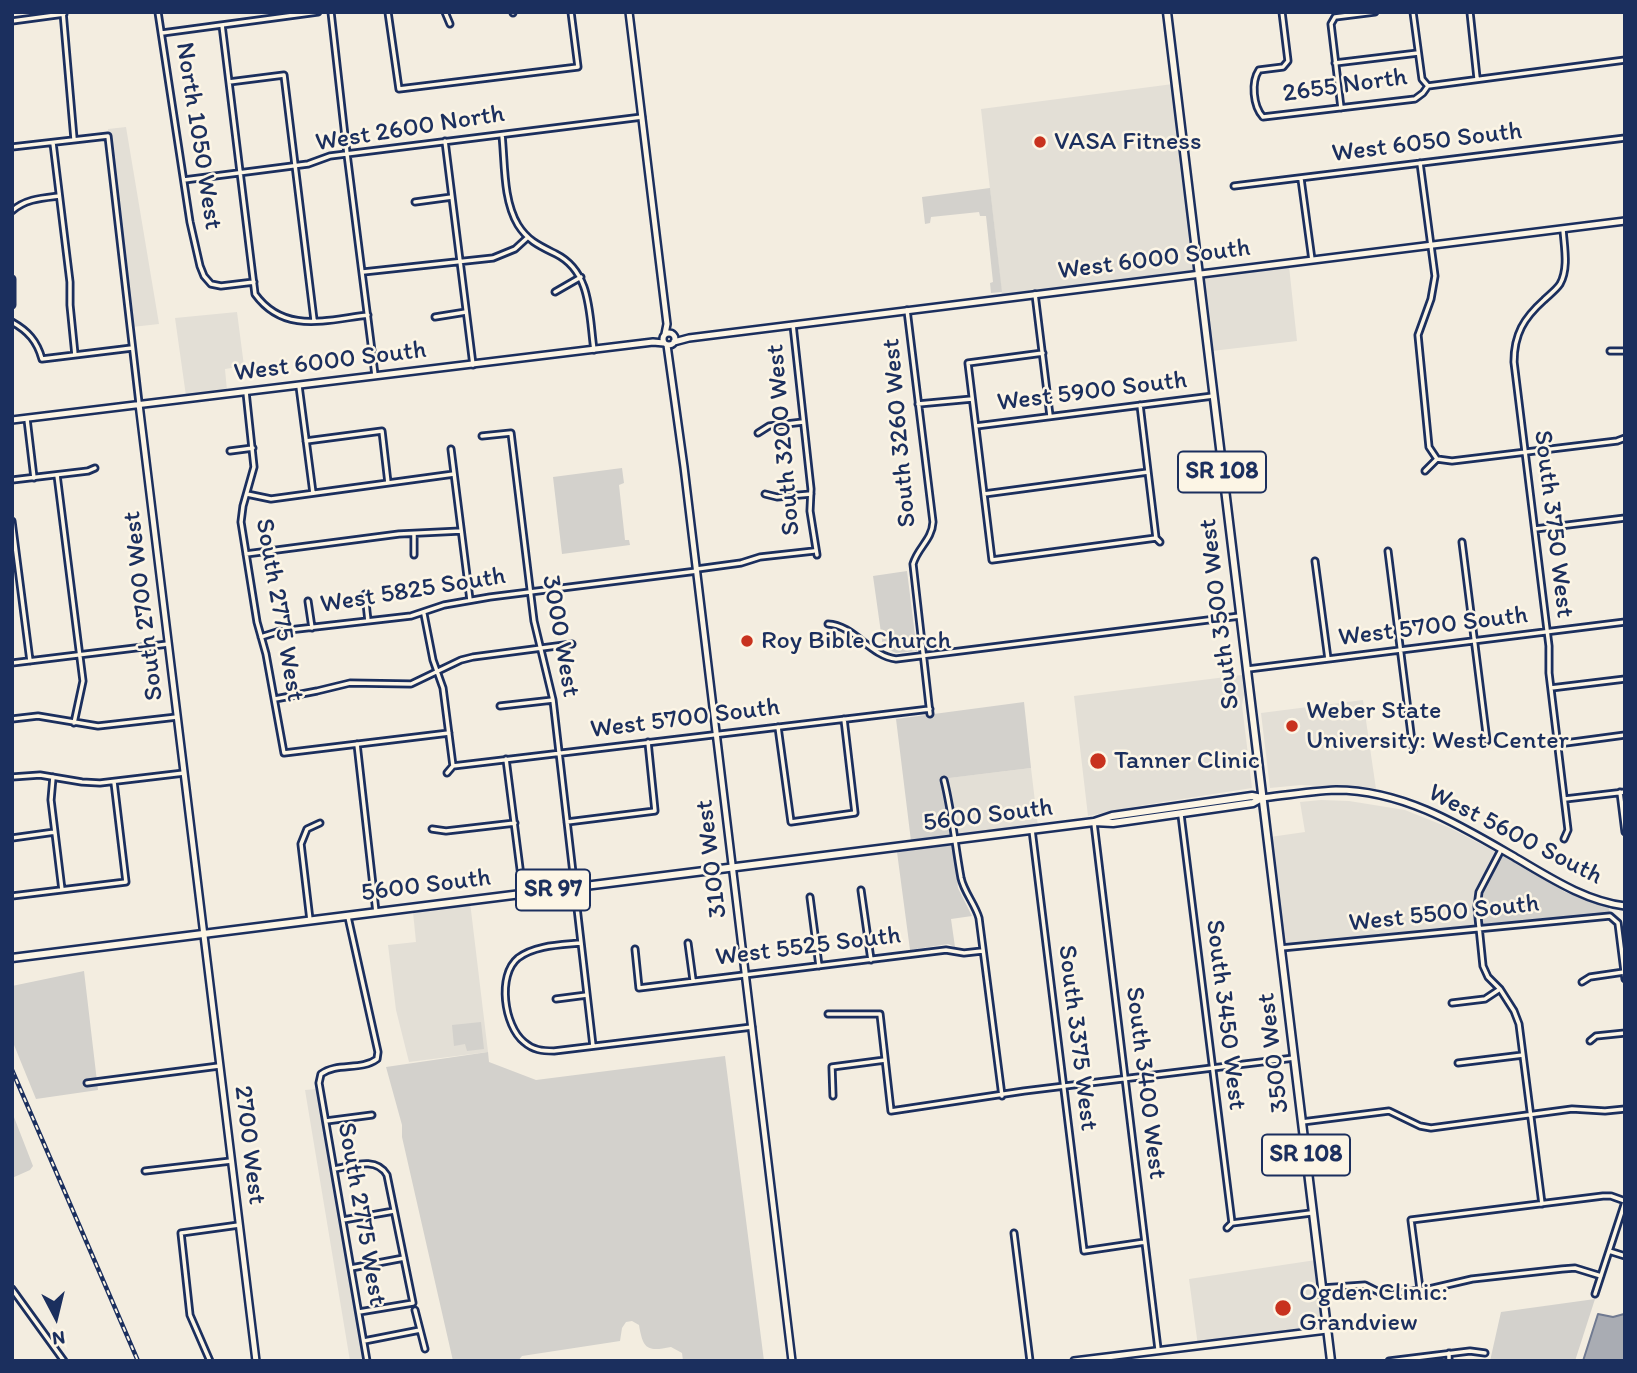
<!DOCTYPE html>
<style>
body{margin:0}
#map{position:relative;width:1637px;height:1373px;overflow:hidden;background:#f3ede0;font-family:Itim,sans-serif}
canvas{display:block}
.frame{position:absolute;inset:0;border:14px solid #1b2f5e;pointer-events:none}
.north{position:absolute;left:21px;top:1282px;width:70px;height:70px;-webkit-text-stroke:5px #fcf5e5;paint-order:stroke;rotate:173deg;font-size:19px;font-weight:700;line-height:28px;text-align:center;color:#1b2f5e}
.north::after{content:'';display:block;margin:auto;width:24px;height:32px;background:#1b2f5e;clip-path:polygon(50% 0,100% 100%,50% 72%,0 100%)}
</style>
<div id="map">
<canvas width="1637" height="1373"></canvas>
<div class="frame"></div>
<div class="north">N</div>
</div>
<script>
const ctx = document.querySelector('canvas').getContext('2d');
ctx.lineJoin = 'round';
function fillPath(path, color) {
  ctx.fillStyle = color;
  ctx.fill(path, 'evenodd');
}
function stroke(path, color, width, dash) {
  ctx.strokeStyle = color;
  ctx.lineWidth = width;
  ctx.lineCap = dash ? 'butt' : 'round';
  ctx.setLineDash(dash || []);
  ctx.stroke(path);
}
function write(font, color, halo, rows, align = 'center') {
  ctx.font = font + ' Itim,sans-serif';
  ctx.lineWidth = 5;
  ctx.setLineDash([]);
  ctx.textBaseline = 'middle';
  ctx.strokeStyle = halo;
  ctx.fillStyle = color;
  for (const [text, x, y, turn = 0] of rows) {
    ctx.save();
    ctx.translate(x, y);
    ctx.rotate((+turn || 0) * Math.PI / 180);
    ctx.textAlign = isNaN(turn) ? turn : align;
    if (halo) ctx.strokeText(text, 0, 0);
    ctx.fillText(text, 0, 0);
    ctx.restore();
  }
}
const built = new Path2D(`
 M1173 84 1195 270 1002 296 981 109Z
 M126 127 159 324 132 327 108 129Z
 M1289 266 1297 341 1212 351 1202 275Z
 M237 312 244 366 225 369 227 391 186 396 175 318Z
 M1242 675 1244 694 1242 705 1252 788 1144 805 1088 816 1074 696Z
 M1363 700 1376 789 1301 785 1270 788 1261 713Z
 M1031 768 1038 827 959 836 948 778Z
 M1321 800 1349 801 1405 810 1450 828 1496 852 1476 888 1473 907 1476 926 1283 947 1270 837 1305 832 1300 802Z
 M470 902 488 1052 409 1062 396 1010 388 945 416 942 413 912Z
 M317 1089 364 1361H350L305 1090Z
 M1316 1260 1326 1331 1198 1346 1189 1279Z`);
const green = new Path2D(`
 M990 188 1002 292 991 293 990 283 993 282 986 216H980L979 212 931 217 930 223 925 224 922 197Z
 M622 468 624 483 619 485 625 540H629L630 545 562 554 553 477Z
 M907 571 917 651 896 653 883 647 873 576Z
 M1024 702 1031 768 941 779 952 836 911 841 896 719Z
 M953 845 958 888 972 916 951 919 955 947 948 944 910 950 897 852Z
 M1502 854 1565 892 1609 908 1610 914 1483 929 1481 906 1482 889Z
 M84 971 98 1090 36 1099 12 1040V986Z
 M481 1022 484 1049 467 1051 465 1044 454 1046 452 1025Z
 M488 1052 489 1062 536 1080 725 1056 764 1361H683L682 1353 671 1347C647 1352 643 1349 639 1325L632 1321 626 1322 622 1328 620 1341 522 1356 518 1361H453L402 1137V1125L386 1067Z
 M12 1112 33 1166 30 1170 12 1178Z
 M1595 1299 1575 1361H1490L1501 1312Z`);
const water = new Path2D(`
 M1625 1310V1361H1583L1598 1314 1613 1317 1624 1314Z`);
const street = new Path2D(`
 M63 12 74 139
 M158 12 190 222 200 266 204 276 211 284 221 286 254 282
 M331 12 347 154 375 375
 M388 12 399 89 578 67 571 12
 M445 12 450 24
 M513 12V13
 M1282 12 1288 61 1283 67 1259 70C1251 82 1253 106 1263 117L1415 99 1423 93 1428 86
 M1413 12 1422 79 1428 86
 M1470 12 1477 78
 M12 21 64 14
 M222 25 255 294C284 334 325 320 368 315
 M162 33 318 12
 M1335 63 1418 53
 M229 82 284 75 314 320
 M1428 86 1625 60
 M1341 108 1331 24 1335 17 1375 12
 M502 135C505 164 503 200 518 225 528 241 540 246 556 254 592 272 589 316 594 350
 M445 141 473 365
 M53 143 70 282V305L75 355
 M12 147 108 136 139 403
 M1420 163 1435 276 1431 299 1418 335 1429 447 1437 459 1425 471
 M1301 179 1312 260
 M184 180 308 164 330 156 642 117
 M1234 186 1625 138
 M415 202 452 197
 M12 211C25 199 42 198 59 196
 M1563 229C1564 246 1569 268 1560 284 1556 290 1549 295 1544 300 1524 318 1514 334 1514 362L1549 646V673L1568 830 1564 839
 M363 272 493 258 515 249 527 238
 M12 279V305
 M555 292 581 277
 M1035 294 1050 416
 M907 310 933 522C932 540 918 547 913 564L930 714
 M435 317 466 312
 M12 322C28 331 37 341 42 359L132 348
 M793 325 811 489 810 511 817 555
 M1610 351H1625
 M1043 353 968 363 992 560 1156 538 1160 542
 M299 386 313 493
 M246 392 254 467 243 506 241 522 257 622 266 654 284 753 449 733
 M918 404 972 399
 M1140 405 1156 538
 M27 419 34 478
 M976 426 1213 396
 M758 433 769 426 803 422
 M482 436 511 433 534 621 553 700 593 1046
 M306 441 382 431 388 483
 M451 449 470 600
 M230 451 253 448
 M1437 459 1452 461 1617 441 1625 438
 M57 475 83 681 74 723
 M12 480 88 471 95 468
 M247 494 271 499 454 474
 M765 494 777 497 811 494
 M984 494 1148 472
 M12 521 30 661
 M1535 529 1625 518
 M414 534V555
 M1462 542 1487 741
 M1388 551 1413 750
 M246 554 399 534 461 531
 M1315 561 1328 659
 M697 569 741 563 760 557 814 551
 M365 594 368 621
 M308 601 312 628
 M424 614 433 660 443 688 453 766
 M828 624C854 625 870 656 896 659L1240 616
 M261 637 280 631 411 616 444 605 490 597 697 571
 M12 663 168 644
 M1248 669 1625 622
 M1551 688 1625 679
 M275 699 317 691 350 683 411 684 461 660 473 657 572 644
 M500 706 553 700
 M12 719 38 716 98 726 177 717
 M778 727 791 822 855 813 844 719
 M357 744 376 912
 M1558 744 1625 735
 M506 759 523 892
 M447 773 453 766 930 709
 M12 777 40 775 82 782 100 783 184 773
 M53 777 51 800 62 890
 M944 780C952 812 955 845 961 878 964 892 975 904 979 918L1002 1096
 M1620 792 1625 832
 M1565 799 1625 792
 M1181 815 1232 1223
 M567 822 655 811 648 742
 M1094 823 1158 1349
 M432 829 446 831 515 823
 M1032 830 1084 1251 1145 1242
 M12 838 55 832
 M1501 850 1479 892 1477 907 1483 966 1488 977 1500 989 1514 1011 1519 1024 1542 1204
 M861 890 871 960
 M12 896 126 882 114 782
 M810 897 819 966
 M348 917 378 1052 377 1059C361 1071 337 1062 321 1074L319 1083 367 1361
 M310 920 301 844 307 829 320 823
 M581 943C561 945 535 945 518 958 497 975 504 1026 524 1042 533 1050 542 1051 554 1051L752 1027
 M688 943 693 980
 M1281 948 1610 916 1618 923 1625 979
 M635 949 639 988 946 950 964 953 982 951
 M1582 982 1590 977 1624 972
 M556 999 587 995
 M1452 1003 1485 999 1500 989
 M828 1014H880L891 1111 1024 1091 1294 1058
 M1590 1041 1596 1036 1625 1033
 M1458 1063 1523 1055
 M87 1083 219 1066
 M833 1096 832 1067 885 1060
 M326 1121 372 1115
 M1302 1122 1389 1111 1420 1126 1431 1128 1572 1109 1605 1111 1625 1109
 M334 1169C352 1166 376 1156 387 1175L413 1303 359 1312
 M145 1171 231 1161
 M343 1220 394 1211
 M1232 1223 1311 1213
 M1227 1228 1232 1223
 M1014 1233 1030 1361
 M1609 1251 1625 1256
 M351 1268 404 1258
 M1322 1288 1365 1285 1379 1292 1389 1294 1429 1289 1472 1279 1562 1269 1575 1268 1601 1276
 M12 1289 64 1361
 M1420 1289 1411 1220 1603 1196H1611L1625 1201
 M1595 1294 1625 1202
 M415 1310 425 1349
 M364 1341 420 1330
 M1449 1353V1361
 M210 1361 190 1315 181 1233 239 1225
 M1389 1361 1470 1351 1485 1353`);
const secondary = new Path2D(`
 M629 12 667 324 665 334
 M663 339a6 6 0 1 1 12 0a6 6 0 1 1-12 0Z
 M674 342 689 338 1625 221
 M667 345 684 467 792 1361
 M139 404 256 1361
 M12 420 653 342 664 343
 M1262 798C1287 795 1312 791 1336 790 1404 790 1463 827 1518 859 1552 879 1586 901 1625 906
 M1074 1361 1327 1330`);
const primary = new Path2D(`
 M1167 12 1331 1361
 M1252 796 1262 798 1253 803 1113 823 1094 822 1112 816Z
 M12 958 1094 822`);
const rail = new Path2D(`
 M12 1070 138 1361`);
const markers = [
 [1040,142,7,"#c8321e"],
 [747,641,7,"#c8321e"],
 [1292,726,7,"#c8321e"],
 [1098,761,9,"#c8321e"],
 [1283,1308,9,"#c8321e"]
];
const shields = [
 [1222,472,88],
 [553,890,74],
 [1306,1155,88]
];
const shieldNames = [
 ["SR 108",1222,472],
 ["SR 97",553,890],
 ["SR 108",1306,1155]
];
const streetNames = [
 ["2655 North",1345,86,-8],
 ["West 2600 North",410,129,-9],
 ["North 1050 West",198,136,81],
 ["West 6050 South",1427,143,-7],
 ["West 6000 South",1154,260,-7],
 ["West 6000 South",330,362,-7],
 ["West 5900 South",1092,392,-7],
 ["South 3260 West",900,433,-95],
 ["South 3200 West",784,440,-95],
 ["South 3750 West",1553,524,83],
 ["West 5825 South",413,591,-9],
 ["South 2700 West",144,606,-97],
 ["South 2775 West",279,610,80],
 ["South 3500 West",1220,614,-97],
 ["West 5700 South",1433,627,-7],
 ["3000 West",560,636,80],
 ["West 5700 South",685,719,-7],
 ["5600 South",988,816,-7],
 ["West 5600 South",1515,835,27],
 ["3100 West",712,859,-97],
 ["5600 South",426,886,-7],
 ["West 5500 South",1444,914,-6],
 ["West 5525 South",808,947,-7],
 ["South 3450 West",1225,1015,83],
 ["South 3375 West",1077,1038,83],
 ["3500 West",1274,1053,-97],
 ["South 3400 West",1145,1083,83],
 ["2700 West",249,1145,83],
 ["South 2775 West",361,1214,80]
];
const poiNames = [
 ["VASA Fitness",1054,142],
 ["Roy Bible Church",761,641],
 ["Weber State",1306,711],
 ["University: West Center",1306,741],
 ["Tanner Clinic",1114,761],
 ["Ogden Clinic:",1299,1293],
 ["Grandview",1299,1323]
];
fillPath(built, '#e3dfd6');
fillPath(green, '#d3d1cc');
fillPath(water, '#a9acb3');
stroke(water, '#707a91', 2);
stroke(street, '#1b2f5e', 9);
stroke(secondary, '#1b2f5e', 10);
stroke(primary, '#1b2f5e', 11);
stroke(street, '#fcf5e5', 3.5);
stroke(secondary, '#fcf5e5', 5);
stroke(primary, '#fcf5e5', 6);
stroke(rail, '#1b2f5e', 4.5);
stroke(rail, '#fcf5e5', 2, [5]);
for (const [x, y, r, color] of markers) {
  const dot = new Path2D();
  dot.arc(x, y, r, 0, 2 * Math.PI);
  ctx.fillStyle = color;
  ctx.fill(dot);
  stroke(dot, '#fcf5e5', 2.5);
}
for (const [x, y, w] of shields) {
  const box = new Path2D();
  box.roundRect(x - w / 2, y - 20.5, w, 41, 5);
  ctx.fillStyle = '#fcf5e5';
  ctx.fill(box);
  stroke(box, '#1b2f5e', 2);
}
write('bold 24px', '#1b2f5e', null, shieldNames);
write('26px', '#1b2f5e', '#fcf5e5', streetNames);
write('26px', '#1b2f5e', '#fcf5e5', poiNames, 'left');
</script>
